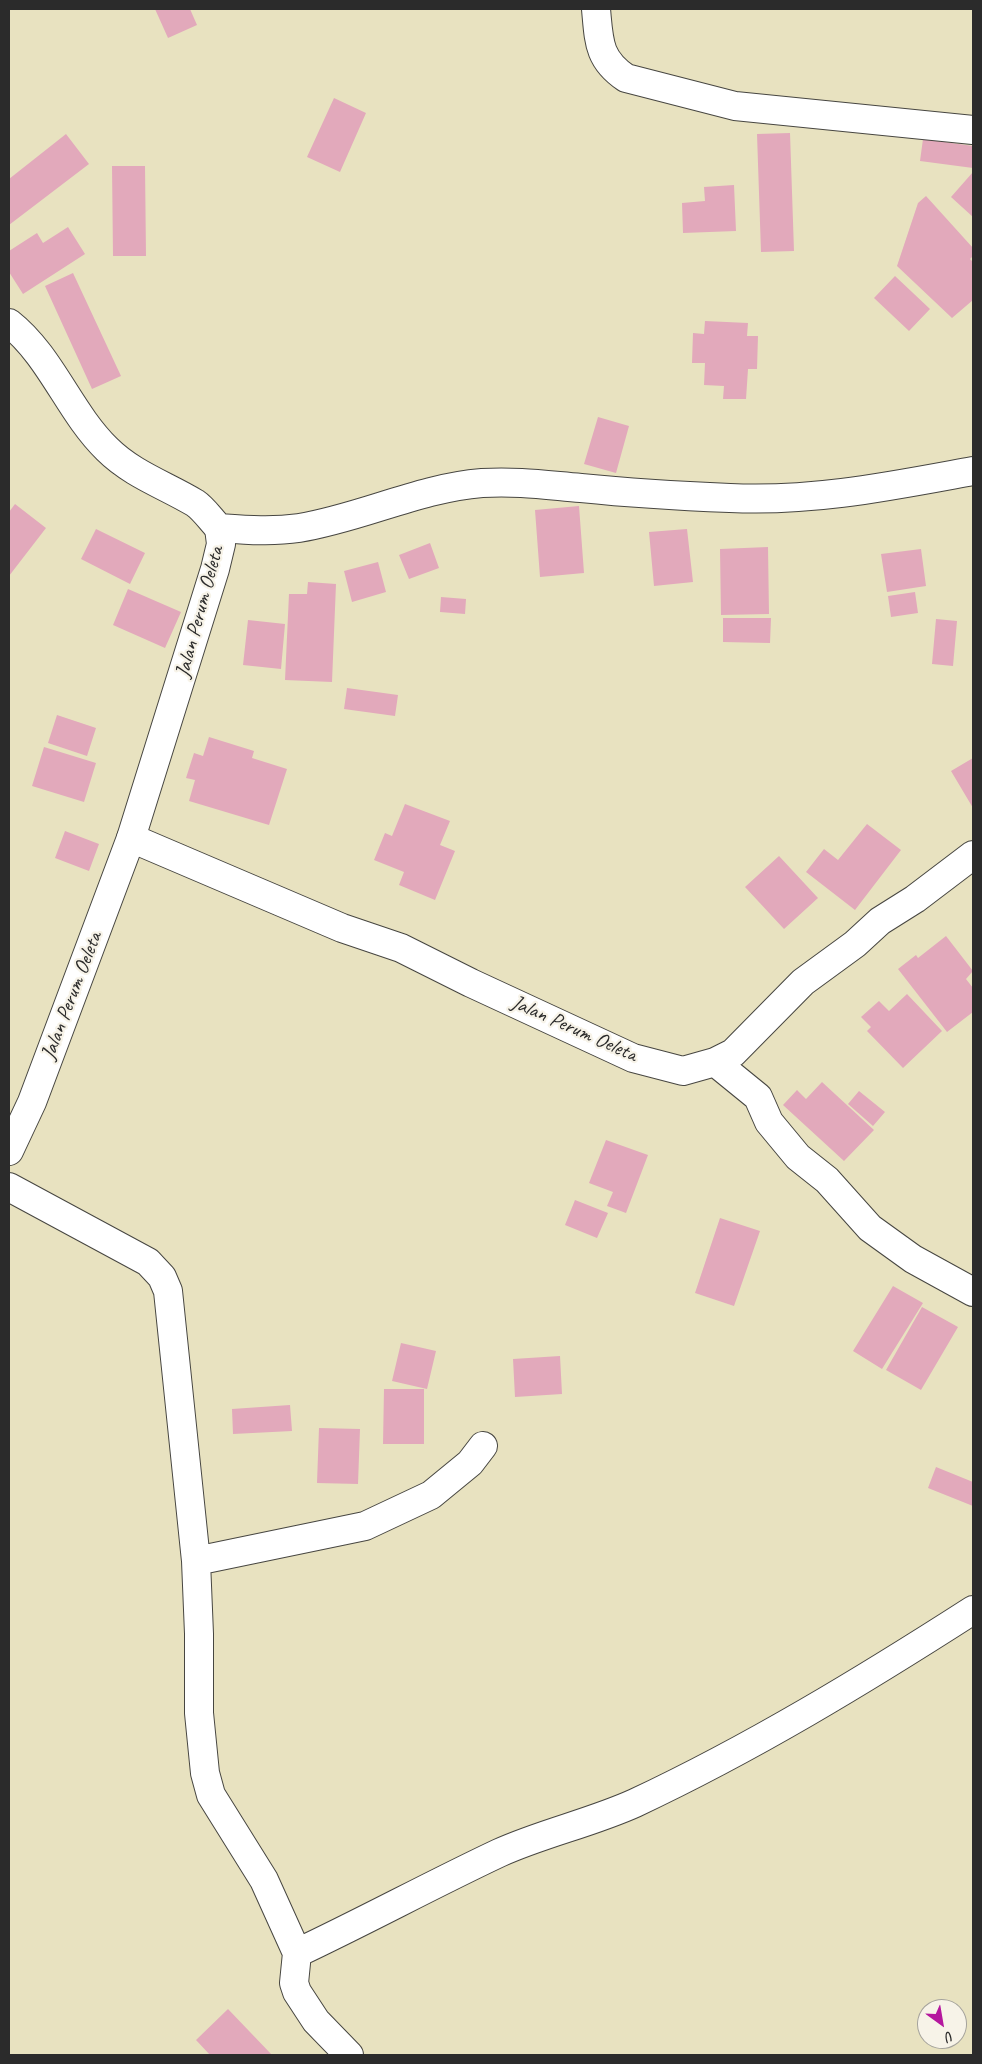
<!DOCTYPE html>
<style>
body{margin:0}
#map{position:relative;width:982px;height:2064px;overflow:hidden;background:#e8e2c0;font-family:Caveat,sans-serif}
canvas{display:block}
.frame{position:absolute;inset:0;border:10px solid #2b2b2b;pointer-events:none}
.north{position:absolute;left:917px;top:1999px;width:50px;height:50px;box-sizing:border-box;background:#f7f3e8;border:1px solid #a5a39c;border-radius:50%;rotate:148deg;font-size:14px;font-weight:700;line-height:20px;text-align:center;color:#2b2b2b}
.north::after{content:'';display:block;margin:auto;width:18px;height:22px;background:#b5179e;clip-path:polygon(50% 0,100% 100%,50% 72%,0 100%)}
</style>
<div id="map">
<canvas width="982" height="2064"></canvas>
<div class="frame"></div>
<div class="north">U</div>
</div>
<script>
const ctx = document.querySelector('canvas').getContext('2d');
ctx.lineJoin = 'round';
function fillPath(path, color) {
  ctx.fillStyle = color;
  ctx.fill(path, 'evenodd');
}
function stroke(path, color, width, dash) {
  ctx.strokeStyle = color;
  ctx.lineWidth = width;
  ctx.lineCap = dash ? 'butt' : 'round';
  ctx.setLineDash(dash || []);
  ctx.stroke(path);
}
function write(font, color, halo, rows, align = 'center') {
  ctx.font = font + ' Caveat,sans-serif';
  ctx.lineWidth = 4.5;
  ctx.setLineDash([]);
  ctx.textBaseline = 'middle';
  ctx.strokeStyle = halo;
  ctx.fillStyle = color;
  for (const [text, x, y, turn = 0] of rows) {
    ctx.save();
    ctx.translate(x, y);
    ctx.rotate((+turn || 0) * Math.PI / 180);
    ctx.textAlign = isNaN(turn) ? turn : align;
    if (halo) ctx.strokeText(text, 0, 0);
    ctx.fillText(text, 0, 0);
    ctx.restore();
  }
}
const building = new Path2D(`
 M155 9H190L197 25 168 38Z
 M334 98 366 113 340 172 307 157Z
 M790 133 794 251 761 252 757 134Z
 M66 134 89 164 9 225V179Z
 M923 139 973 146V168L920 161Z
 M112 166H145L146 256H113Z
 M973 172V217L951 197Z
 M734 185 736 231 683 233 682 203 705 201 704 187Z
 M926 196 973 248V256L970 259 973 262V300L952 318 897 266 918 203Z
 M68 227 85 254 23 294 9 272V251L37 233 43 243Z
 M73 273 121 376 92 389 45 286Z
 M895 276 930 309 909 331 874 298Z
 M705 321 748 323 747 336H758L757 369H748L746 399H723L724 386 704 385 705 363H692L693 333 704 334Z
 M598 417 629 426 616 473 584 464Z
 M15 504 46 528 9 576V512Z
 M579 506 584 573 540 577 535 510Z
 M96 529 145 553 130 584 81 559Z
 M687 529 693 582 654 586 649 532Z
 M430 543 439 568 409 579 399 555Z
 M768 547 769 614 721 615 720 549Z
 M921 549 926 586 887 592 881 554Z
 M378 562 386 592 352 602 344 571Z
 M308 582 336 584 332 682 285 680 289 594H307Z
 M128 589 181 612 165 648 113 625Z
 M915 592 918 613 891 617 888 596Z
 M441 597 466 599 465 614 440 612Z
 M723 618H771L770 643 723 642Z
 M936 619 957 621 953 666 932 664Z
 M248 620 285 624 281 669 243 665Z
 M347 688 398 695 395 716 344 709Z
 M57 715 96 728 87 756 48 743Z
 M209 737 254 751 252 758 287 769 269 825 189 801 195 780 186 778 194 753 203 756Z
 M44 747 96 763 84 802 32 786Z
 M973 758V808L951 771Z
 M405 804 450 821 440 845 455 851 435 900 399 885 404 872 374 860 385 833 392 836Z
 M867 824 901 850 855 910 806 872 824 849 838 860Z
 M65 831 99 844 89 871 55 858Z
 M779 856 818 898 784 929 745 887Z
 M946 936 973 971 966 979 973 988V1012L947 1032 898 969 916 955 918 958Z
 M907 994 942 1031 903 1068 867 1031 871 1027 861 1017 879 1001 889 1011Z
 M822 1082 874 1130 844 1161 783 1105 797 1090 806 1099Z
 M859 1091 885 1112 873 1126 848 1104Z
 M606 1140 648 1155 626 1213 607 1206 613 1192 589 1183Z
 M575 1200 608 1213 597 1238 565 1225Z
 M720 1218 760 1231 734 1306 695 1293Z
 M893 1286 923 1303 882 1369 853 1351Z
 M922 1307 958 1327 921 1390 886 1370Z
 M401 1343 436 1351 427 1389 392 1381Z
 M560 1356 562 1394 515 1397 513 1359Z
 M384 1389H424V1444H383Z
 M290 1405 292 1431 233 1434 232 1409Z
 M319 1428 360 1429 358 1484 317 1483Z
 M936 1467 973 1482V1506L928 1488Z
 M228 2009 272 2055H210L196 2040Z`);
const minor = new Path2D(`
 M596 9C599 41 598 59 626 78L735 106 973 130
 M9 323C51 356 69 412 107 449 132 474 165 485 195 503 204 509 211 520 219 528 247 530 272 532 299 528 361 518 419 488 482 483 518 481 545 485 581 488 630 493 680 496 730 498 814 502 891 486 973 471
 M131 838 342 928 401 948 471 983 633 1058 683 1071 715 1062 733 1053 803 982 855 944 880 921 915 899 973 855
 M715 1062 758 1097 769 1122 798 1157 827 1180 870 1228 913 1259 973 1292
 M9 1187 148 1262 162 1277 168 1291 196 1561 199 1634V1713L205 1773 211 1795 264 1880 297 1953 294 1983 297 1992 316 2021 349 2055
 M196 1561 365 1526 431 1495 470 1463 483 1446
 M297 1953C365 1921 431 1885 499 1853 543 1833 591 1823 635 1803 752 1748 864 1680 973 1610`);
const tertiary = new Path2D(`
 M9 1151 32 1102 131 838 215 569 221 544 219 528`);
const streetNames = [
 ["Jalan Perum Oeleta",200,612,-75],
 ["Jalan Perum Oeleta",72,996,-69],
 ["Jalan Perum Oeleta",574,1029,24]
];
fillPath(building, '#e2a9bb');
stroke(minor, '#474641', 30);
stroke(tertiary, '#474641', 30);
stroke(minor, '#fff', 28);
stroke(tertiary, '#fff', 28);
write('21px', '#2b2b2b', '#f7f3e8', streetNames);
</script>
